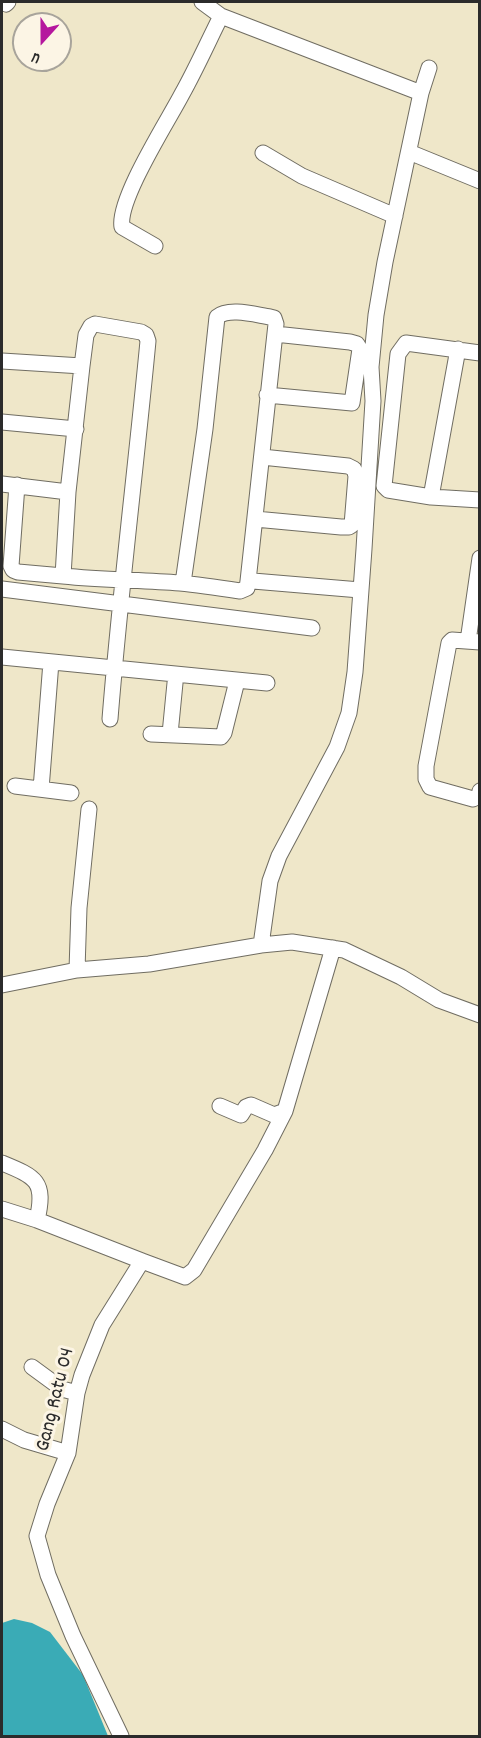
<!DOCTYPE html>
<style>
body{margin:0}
#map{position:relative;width:481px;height:1738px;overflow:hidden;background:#efe7c9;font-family:Dekko,sans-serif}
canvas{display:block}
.frame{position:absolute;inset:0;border:3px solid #2b2b2b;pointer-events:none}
.north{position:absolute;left:12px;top:12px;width:60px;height:60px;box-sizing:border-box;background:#fcf5e5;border:2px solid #a8a49b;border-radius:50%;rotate:201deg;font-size:16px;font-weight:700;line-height:24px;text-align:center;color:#2b2b2b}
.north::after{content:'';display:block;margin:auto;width:21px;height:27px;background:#b5179e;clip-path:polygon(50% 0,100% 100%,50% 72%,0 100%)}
</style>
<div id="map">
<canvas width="481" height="1738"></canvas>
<div class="frame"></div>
<div class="north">U</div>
</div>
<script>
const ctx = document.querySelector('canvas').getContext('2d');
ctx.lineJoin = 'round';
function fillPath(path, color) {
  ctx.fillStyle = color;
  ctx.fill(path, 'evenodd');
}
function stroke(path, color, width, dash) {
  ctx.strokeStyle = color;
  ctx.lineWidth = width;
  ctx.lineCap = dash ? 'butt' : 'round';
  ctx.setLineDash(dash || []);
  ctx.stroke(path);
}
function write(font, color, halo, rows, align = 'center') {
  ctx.font = font + ' Dekko,sans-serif';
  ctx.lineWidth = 6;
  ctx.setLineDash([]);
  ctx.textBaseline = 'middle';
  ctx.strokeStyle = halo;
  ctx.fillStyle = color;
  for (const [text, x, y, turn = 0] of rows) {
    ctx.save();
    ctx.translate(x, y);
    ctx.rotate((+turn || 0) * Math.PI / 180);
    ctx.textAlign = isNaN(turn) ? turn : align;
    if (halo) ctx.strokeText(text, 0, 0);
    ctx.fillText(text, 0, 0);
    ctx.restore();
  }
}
const water = new Path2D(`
 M14 1619 32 1623 50 1632 83 1675 108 1736H2V1623Z`);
const street = new Path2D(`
 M2 2 6 4 8 2
 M202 2 221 16 421 93
 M409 152 480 181
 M263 153 302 176 395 216
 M155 246 122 227C117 200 168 121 182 94 196 69 208 42 221 16
 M480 353 406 343 398 354 384 486 388 490 431 497 480 500
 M2 361 82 366
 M267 395 352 403 360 349 357 344 350 342 275 334
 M2 422 76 429
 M2 484 68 492
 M17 485 11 566 13 570 18 572 63 576
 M431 497 458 349
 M255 519 341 527H349L352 525 356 476 354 469 348 466 262 457
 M183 583 205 429 217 317C229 307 256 315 270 317L274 318 276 324 248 581
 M2 589 312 628
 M468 641 480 558
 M480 642 452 640 449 643 426 766V779L430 787 473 799 479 796 480 791
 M2 657 267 683
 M110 719C120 593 136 467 148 341L146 335 141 332 95 324 91 326 86 335 82 366 68 492 63 576C102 580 140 580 180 583 200 585 220 588 240 591L247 588 248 581H253L360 590
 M151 734 221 737 224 733 237 681
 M170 734 175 683
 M15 786 71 793
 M41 789 51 662
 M261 945 270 881 279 856 337 747 349 713 355 672 364 549 373 401 371 367 376 315 385 262 421 93 429 68
 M77 970 79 908 89 809
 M2 985 77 970 149 964 261 945 292 942 344 950 401 977 439 1000 480 1015
 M220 1106 241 1115 246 1107 251 1105 274 1115 285 1111
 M2 1163C36 1177 46 1181 37 1220
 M2 1209 37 1220 142 1261
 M32 1367 62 1389 77 1393
 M2 1429 24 1440 68 1453
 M121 1736 73 1636 48 1575 37 1536 47 1504 68 1453 77 1393 82 1375 102 1325 142 1261 185 1277 194 1270 265 1150 285 1111 333 948`);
const streetNames = [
 ["Gang Ratu 04",57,1400,-76]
];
fillPath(water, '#3aabb6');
stroke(street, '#706d62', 17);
stroke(street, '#fff', 15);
write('21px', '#2b2b2b', '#fcf5e5', streetNames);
</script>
